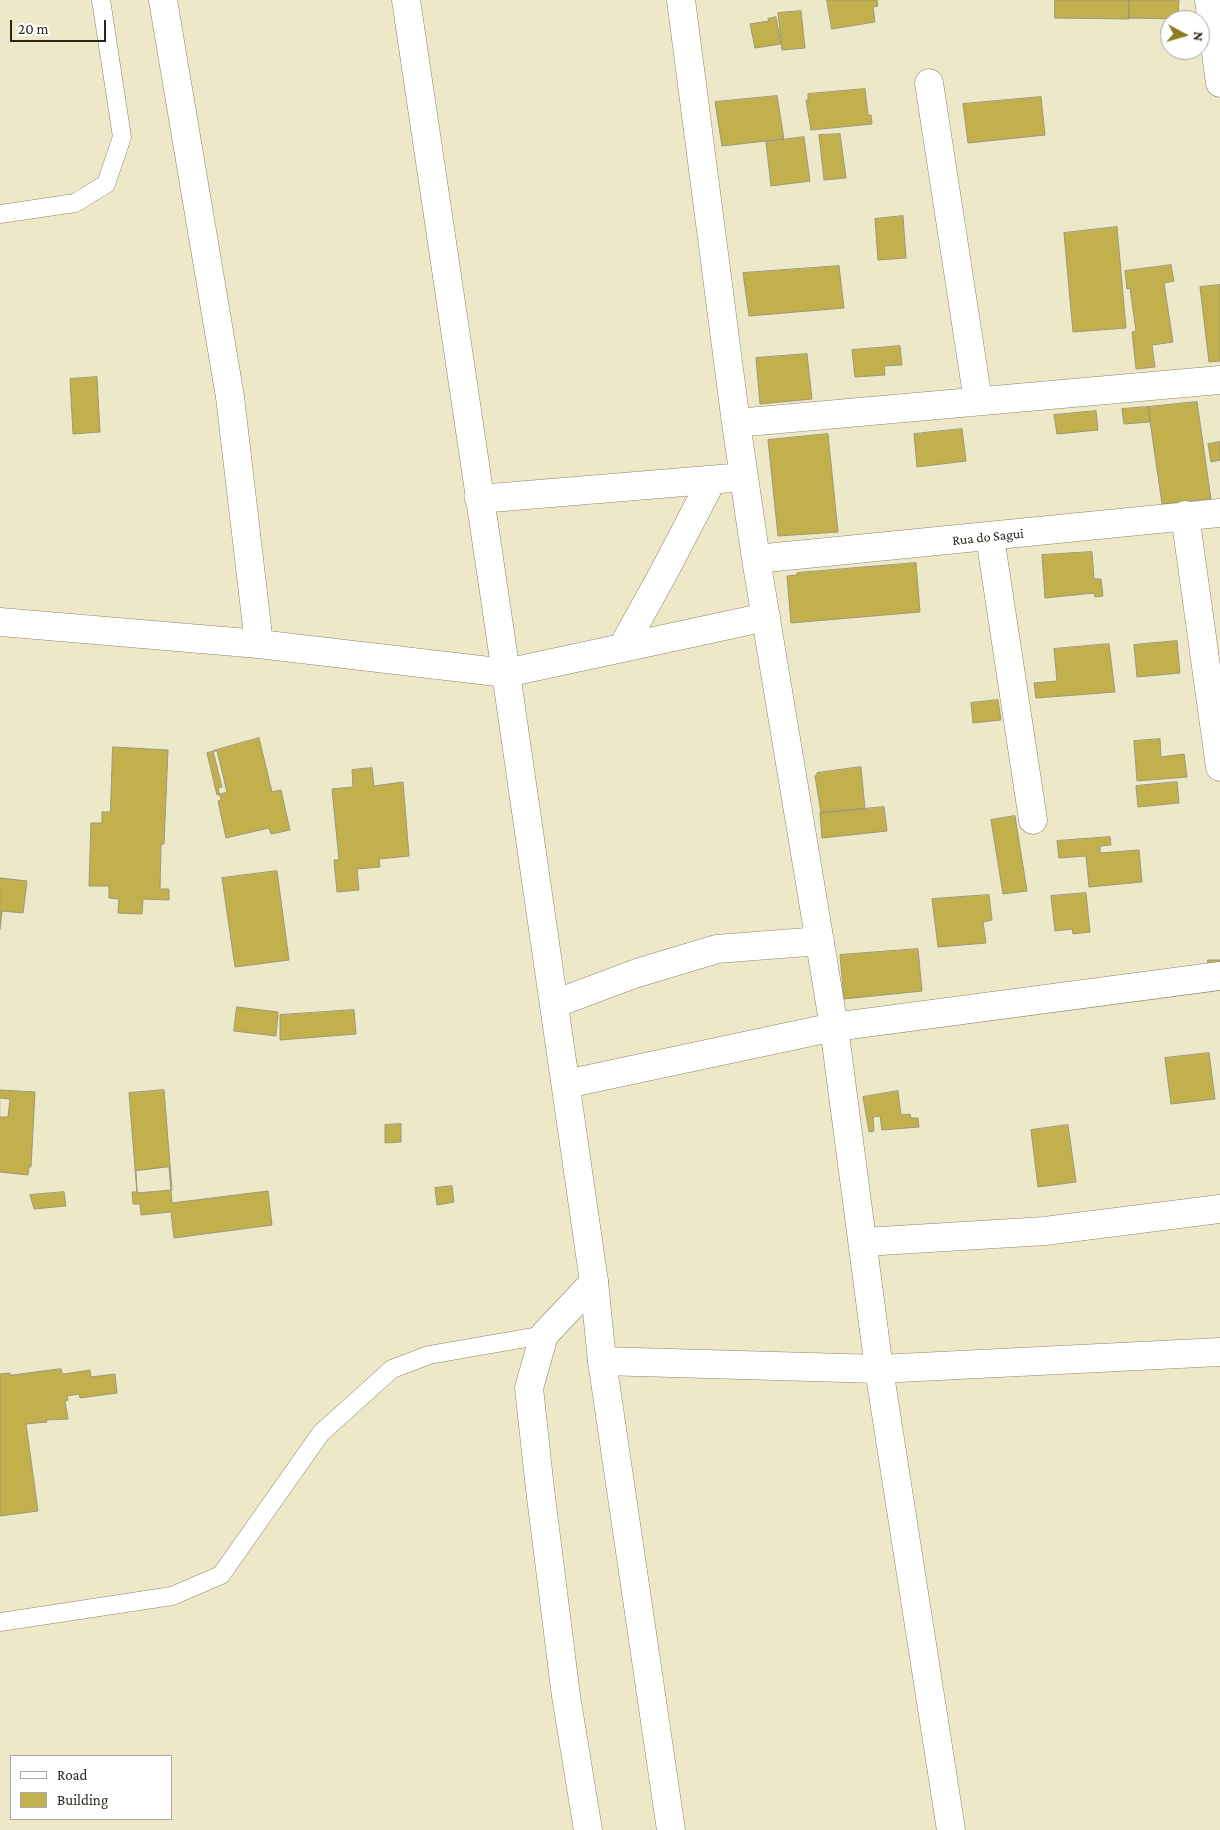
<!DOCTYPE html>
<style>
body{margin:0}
#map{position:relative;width:1220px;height:1830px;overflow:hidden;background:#ede8c8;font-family:"Crimson Pro",serif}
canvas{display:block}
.legend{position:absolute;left:10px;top:1755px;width:162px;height:65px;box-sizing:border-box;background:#fff;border:1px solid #a9a8a3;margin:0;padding:6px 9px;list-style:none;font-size:15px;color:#28261a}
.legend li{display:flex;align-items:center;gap:10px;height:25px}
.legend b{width:25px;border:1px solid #a9a8a3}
.north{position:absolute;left:1160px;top:10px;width:50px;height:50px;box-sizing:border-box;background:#fff;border:1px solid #a9a8a3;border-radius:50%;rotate:96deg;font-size:14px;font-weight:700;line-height:20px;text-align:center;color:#28261a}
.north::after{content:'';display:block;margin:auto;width:18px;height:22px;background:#8b7d23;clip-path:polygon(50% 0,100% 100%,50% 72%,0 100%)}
.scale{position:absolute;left:10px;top:20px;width:96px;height:22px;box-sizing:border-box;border:2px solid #28261a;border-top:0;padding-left:6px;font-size:15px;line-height:18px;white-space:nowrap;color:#28261a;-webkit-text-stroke:4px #fff;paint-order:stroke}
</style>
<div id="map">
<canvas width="1220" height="1830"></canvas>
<ul class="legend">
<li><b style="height:6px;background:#fff"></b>Road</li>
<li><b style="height:14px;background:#c1b04c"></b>Building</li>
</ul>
<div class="north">N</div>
<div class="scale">20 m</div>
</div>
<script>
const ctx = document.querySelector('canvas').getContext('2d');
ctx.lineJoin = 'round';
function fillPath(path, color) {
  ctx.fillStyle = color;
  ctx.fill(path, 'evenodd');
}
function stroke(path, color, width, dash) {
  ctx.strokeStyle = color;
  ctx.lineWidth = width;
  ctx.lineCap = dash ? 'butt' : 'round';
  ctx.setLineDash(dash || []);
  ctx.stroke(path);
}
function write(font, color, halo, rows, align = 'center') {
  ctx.font = font + ' "Crimson Pro",serif';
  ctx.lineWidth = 4.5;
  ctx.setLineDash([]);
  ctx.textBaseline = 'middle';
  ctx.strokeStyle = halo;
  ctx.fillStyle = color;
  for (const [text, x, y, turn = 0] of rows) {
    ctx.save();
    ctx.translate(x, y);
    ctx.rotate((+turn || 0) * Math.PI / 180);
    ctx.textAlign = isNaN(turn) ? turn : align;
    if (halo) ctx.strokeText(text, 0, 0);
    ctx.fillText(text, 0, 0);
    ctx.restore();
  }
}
const building = new Path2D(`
 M827 0H877L878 6 873 7 875 22 832 29Z
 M1055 0H1129V19L1055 18Z
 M1129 0H1179L1178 19 1129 18Z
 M801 11 805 48 782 50 778 13Z
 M776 17 781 44 755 48 750 24 769 21 768 19Z
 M865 89 868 115H871L872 124 811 130 806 100H808V94Z
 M777 96 784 139 722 146 715 102Z
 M1041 97 1045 135 968 143 963 104Z
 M840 134 846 178 824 180 819 135Z
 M804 137 810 181 771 186 766 142Z
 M903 216 906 258 878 260 875 219Z
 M1117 227 1126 328 1073 332 1064 233Z
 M1171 265 1174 281 1164 283 1173 342 1152 345 1155 367 1136 369 1132 332 1136 331 1130 288 1127 289 1125 271Z
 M839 266 844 308 749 316 743 273Z
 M1220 285V361L1209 362 1200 287Z
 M900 346 902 365 884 366 885 375 855 377 852 350Z
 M807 354 812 399 760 404 756 358Z
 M97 377 100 432 73 434 70 379Z
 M1197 402 1211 499 1162 504 1148 407Z
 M1148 407 1150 422 1124 424 1122 409Z
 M1096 411 1098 430 1057 434 1054 415Z
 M962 429 966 461 917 467 914 434Z
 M828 434 838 532 778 536 768 440Z
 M1220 442V460L1211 462 1208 444Z
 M1092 552 1094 579H1101L1103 596 1095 597 1094 593 1045 598 1042 555Z
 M916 563 920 612 791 623 787 576 797 575V573Z
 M1177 641 1180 673 1137 677 1134 645Z
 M1109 644 1115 692 1036 698 1034 683 1057 681 1054 649Z
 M998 700 1001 720 973 723 971 703Z
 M259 738 272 792 281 790 290 830 271 834 269 828 226 838 218 801 221 800 218 788 222 787 213 751Z
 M1160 739 1161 757 1184 754 1187 777 1137 781 1134 741Z
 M113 747 168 750 164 844H161V848L160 889H169V900L143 899 142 914 118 913 119 899 109 898V886H89L91 823H102V812H110Z
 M217 751 227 792 217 795 207 753Z
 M861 767 865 809 821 813 815 776 817 775V773Z
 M372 768 374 786 403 782 409 856 379 859 380 867 357 869 359 890 337 892 334 860H339L332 789 353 787 352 770Z
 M1177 782 1179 803 1138 807 1136 786Z
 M884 807 887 831 822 838 820 813Z
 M1015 816 1027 891 1003 894 991 820Z
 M1110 837 1111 845 1100 846V853L1139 850 1142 882 1089 887 1086 856 1059 858 1057 841Z
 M277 871 289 960 235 967 222 878Z
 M0 878 27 881 23 913 2 911 0 929Z
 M1086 893 1090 932 1073 934 1072 929 1055 931 1051 896Z
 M989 895 992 920 983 922 986 943 938 947 932 899Z
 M918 949 922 991 844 999 840 955Z
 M1208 960H1220V979H1208Z
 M237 1007 278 1012 276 1036 234 1031Z
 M354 1010 356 1034 280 1040V1015Z
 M1209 1053 1215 1099 1171 1104 1165 1058Z
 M0 1090 35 1092 31 1167H29L28 1175 0 1172Z
 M164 1090 172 1190 137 1193 129 1093Z
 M898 1091 901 1115 910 1114 911 1118H918L919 1127 882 1130 880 1116 873 1117 874 1131 869 1132 863 1097Z
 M0 1098 10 1099 8 1117H0Z
 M401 1124V1142L385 1143V1125Z
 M1068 1125 1076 1182 1038 1187 1031 1130Z
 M169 1167 172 1203 268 1191 272 1225 174 1238 171 1212 141 1215 140 1204H133L132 1192H137L136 1171Z
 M452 1186 454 1202 437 1205 435 1188Z
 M64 1192 66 1206 34 1209 30 1195Z
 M61 1369 62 1373 64 1374 90 1370 91 1377 115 1374 117 1393 80 1398 79 1394 67 1396 68 1400 65 1401 68 1419 46 1420 47 1422 26 1424 38 1511 0 1516V1374L10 1373V1375Z`);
const lane = new Path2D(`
 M0 214 75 203 106 184 122 137 101 0
 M0 1622 172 1596 221 1575 321 1433 392 1369 429 1355 544 1335`);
const street = new Path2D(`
 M163 0 230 397 259 644
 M681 0 736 423 756 559 834 1027 879 1369 951 1830
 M1209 0 1220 83
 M929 83 978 401
 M736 423 1220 380
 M479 499 744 477
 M1185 515 1220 767
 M990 537 1033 820
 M756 559 1220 513
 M622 648 664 572 712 480
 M506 673 766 617
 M554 1004 637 973 717 949 820 941
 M566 1084 834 1027 1220 976
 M864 1242 1045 1231 1220 1209
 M602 1361 879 1369 1220 1352
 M588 1830 566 1696 540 1489 529 1388 544 1335 594 1282`);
const secondary = new Path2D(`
 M0 622 259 644 506 673`);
const primary = new Path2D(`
 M406 0 506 673 594 1282 602 1361 671 1830`);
const streetNames = [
 ["Rua do Sagui",988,537,-6]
];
fillPath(building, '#c1b04c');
stroke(building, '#9d987a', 1);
stroke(lane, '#8b8669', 19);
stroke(street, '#8b8669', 29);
stroke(secondary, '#8b8669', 29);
stroke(primary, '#8b8669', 29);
stroke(lane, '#fff', 18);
stroke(street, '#fff', 28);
stroke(secondary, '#fff', 28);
stroke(primary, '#fff', 28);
write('14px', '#28261a', '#fff', streetNames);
</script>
